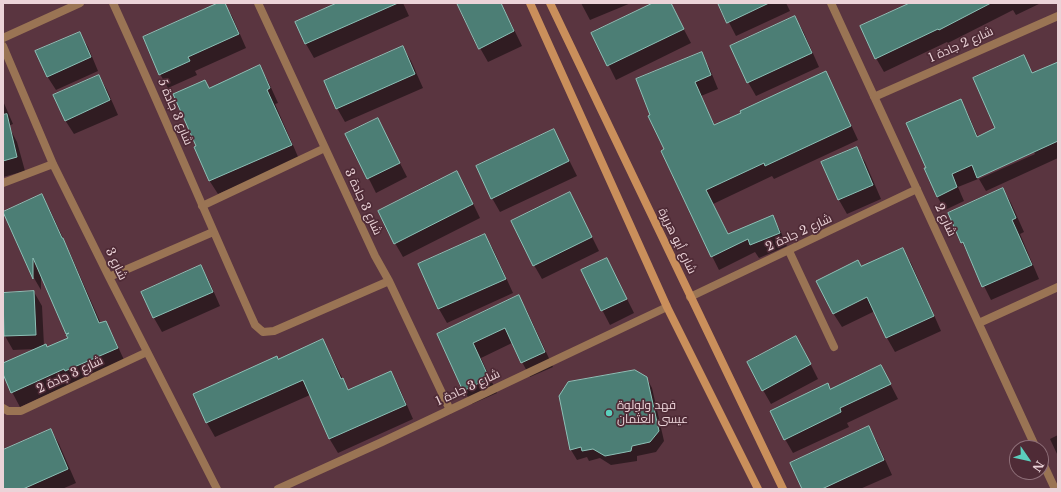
<!DOCTYPE html>
<meta charset="utf-8">
<style>
body{margin:0}
#map{position:relative;width:1061px;height:492px;overflow:hidden;background:#5a3540;font-family:"Libre Baskerville",serif}
canvas{display:block}
.frame{position:absolute;inset:0;border:4px solid #ebd3d8;pointer-events:none}
.north{position:absolute;left:1009px;top:440px;width:40px;height:40px;box-sizing:border-box;background:#4f2b36;border:1px solid #8d6e77;border-radius:50%;rotate:124deg;font-size:11px;font-weight:700;line-height:16px;text-align:center;color:#ebd3d8}
.north::after{content:'';display:block;margin:auto;width:14px;height:18px;background:#5bcebc;clip-path:polygon(50% 0,100% 100%,50% 72%,0 100%)}
</style>
<div id="map">
<canvas width="1061" height="492"></canvas>
<div class="frame"></div>
<div class="north">N</div>
</div>
<script>
const ctx = document.querySelector('canvas').getContext('2d');
ctx.lineJoin = 'round';
function fillPath(path, color) {
  ctx.fillStyle = color;
  ctx.fill(path, 'evenodd');
}
function stroke(path, color, width, dash) {
  ctx.strokeStyle = color;
  ctx.lineWidth = width;
  ctx.lineCap = dash ? 'butt' : 'round';
  ctx.setLineDash(dash || []);
  ctx.stroke(path);
}
function write(font, color, halo, rows, align = 'center') {
  ctx.font = font + ' "Libre Baskerville",Cairo,serif';
  ctx.lineWidth = 3.5;
  ctx.setLineDash([]);
  ctx.textBaseline = 'middle';
  ctx.strokeStyle = halo;
  ctx.fillStyle = color;
  for (const [text, x, y, turn = 0] of rows) {
    ctx.save();
    ctx.translate(x, y);
    ctx.rotate((+turn || 0) * Math.PI / 180);
    ctx.textAlign = isNaN(turn) ? turn : align;
    if (halo) ctx.strokeText(text, 0, 0);
    ctx.fillText(text, 0, 0);
    ctx.restore();
  }
}
const shadow = new Path2D(`
 M220 3H224L232 16 246 48 195 71 197 75 168 88 160 74Z
 M339 3H403L409 16 314 58 306 44Z
 M462 3H501L522 46 488 62 480 48Z
 M581 3H631L590 20Z
 M656 3H670L691 43 616 80 593 34Z
 M719 3H786L790 11 736 36Z
 M912 3H1041L1016 15 1013 10 948 43 947 42 884 72 876 58Z
 M795 17 803 31 819 67 756 96 748 82Z
 M79 33 88 47 98 71 56 90 47 76Z
 M403 47 411 61 423 88 345 122 337 108Z
 M701 54 709 67 718 89 701 96 715 126 825 72 833 86 858 140 774 179 772 176 713 204 729 235 772 217 780 230 787 246 759 258 755 252 719 270 712 256 665 150Z
 M1024 57 1033 74 1058 63V158L986 191 979 179 1035 154 1034 152 978 177V179L958 187 964 201 945 210 937 196 927 168 960 100 968 114 978 137 996 128Z
 M260 67 268 81 278 103 275 104 299 159 218 194 209 180V89Z
 M99 76 107 90 118 115 74 134 65 120Z
 M3 101 13 124 3 128 9 127 17 142 25 171 3 177Z
 M378 120 407 177 376 193 347 135Z
 M554 130 577 176 500 212 492 198Z
 M856 148 865 162 881 199 847 214 839 200Z
 M465 187 480 218 403 257 395 243Z
 M1003 189 1011 203 1024 232 1020 234 1039 279 991 300 962 242Z
 M570 193 599 251 542 279 534 265Z
 M42 196 50 210 70 253 101 324 105 322 113 336 125 362 73 383 20 407 12 392 3 372V364L36 349 13 350 5 336 3 293 34 292 42 306 44 346 47 348 69 338 41 273V290L34 278 4 212Z
 M485 235 493 249 513 293 447 323 439 309 419 264Z
 M903 249 911 263 941 331 895 352 887 338 875 311 842 327 833 313 861 267Z
 M607 259 634 313 610 325 582 271Z
 M201 266 209 281 220 306 162 332 154 318 143 292Z
 M519 297 527 311 553 367 530 377 512 343 481 358 497 393 472 404 464 390 438 334Z
 M323 340 349 391 391 373 399 387 413 419 338 453 329 438 310 395 215 437 207 423 278 361Z
 M804 351 818 379 771 404 763 390Z
 M881 366 898 399 847 423 849 427 793 453 785 439 830 390Z
 M646 377 652 388 664 441 656 452 637 456V461L611 465 600 458 589 461 587 457 577 460 571 450 560 396Z
 M869 428 877 442 892 475 860 489H804Z
 M51 430 59 444 76 483 62 489H3V449L4 451Z
 M1058 435V456L1050 439Z`);
const building = new Path2D(`
 M218 3H225L239 34 188 57 190 61 159 75 143 37Z
 M337 3H398L305 44 295 22Z
 M457 3H501L514 31 479 49Z
 M653 3H671L684 29 607 66 591 33Z
 M718 3H769L727 23Z
 M910 3H991L939 30 938 29 875 59 860 26Z
 M795 16 812 53 747 83 730 46Z
 M80 32 91 57 47 77 35 51Z
 M403 46 415 74 336 109 324 81Z
 M702 52 711 75 695 82 714 125 741 113 740 111 826 71 851 126 765 166 764 163 706 190 728 234 773 215 780 233 750 245 748 239 711 257 661 151 664 149 648 116 650 115 636 79Z
 M1024 55 1032 73 1058 62V141L977 178 972 165 952 174 957 187 937 197 924 168H926L906 123 961 99 977 137 995 128 973 78Z
 M260 65 270 88 267 90 292 145 209 181 194 147 196 146 173 94 205 80 209 88Z
 M99 75 110 100 65 121 53 95Z
 M7 114 17 157 3 161V115Z
 M378 118 400 163 367 179 345 134Z
 M554 129 569 161 491 199 476 166Z
 M857 147 873 185 838 200 821 162Z
 M457 171 473 204 394 244 378 211Z
 M1003 188 1016 218 1012 220 1032 265 982 287 963 242 961 243 948 213Z
 M570 192 592 237 533 266 511 221Z
 M42 194 62 238H63L99 323 106 321 118 348 65 371 64 369 11 393 3 374V363L46 344 47 347 68 338 66 335 69 333 66 334 33 258V279L3 212Z
 M485 234 506 279 438 309 418 264Z
 M903 248 934 316 886 338 867 297 833 314 816 281 858 260 861 266Z
 M607 258 627 299 601 311 581 270Z
 M201 265 213 292 153 318 141 292Z
 M34 291 36 335 4 336 3 293Z
 M519 295 545 352 521 363 505 328 473 343 489 378 463 391 437 334Z
 M796 336 811 364 762 391 747 362Z
 M323 339 341 379 343 378 348 390 391 371 406 405 329 439 303 380 206 423 193 394 277 356 278 359Z
 M881 365 891 384 840 408 841 412 784 440 770 411 828 383 830 389Z
 M635 370 647 377 659 431 650 442 632 446 631 451 605 456 593 449 582 451 581 447 570 450 559 396 568 382Z
 M869 426 884 460 822 489H802L790 463Z
 M51 429 68 469 23 489H3V450Z`);
const street = new Path2D(`
 M113 3C162 110 207 218 255 325L263 332 274 331 389 281
 M258 3 375 256 389 281 450 410
 M831 3 1036 448
 M3 38 80 3
 M3 46 53 164 109 277 217 489
 M874 97 1058 16
 M3 183 53 164
 M202 206 325 148
 M789 251 834 347
 M109 277 213 232
 M690 297 917 189
 M979 323 1058 287
 M3 408 8 411H21L147 352
 M1041 459 1055 489
 M278 489 382 442 667 307`);
const secondary = new Path2D(`
 M530 3 667 307 758 489
 M550 3 783 489`);
const markers = [
 [609,413,4,"#5bcebc"]
];
const streetNames = [
 ["شارع 2 جادة 1",961,45,-24],
 ["شارع 3 جادة 5",175,112,67],
 ["شارع 3 جادة 3",363,202,65],
 ["شارع 2",945,220,65],
 ["شارع 2 جادة 2",799,233,-25],
 ["شارع أبو هريرة",677,241,64],
 ["شارع 3",116,264,64],
 ["شارع 3 جادة 2",70,375,-25],
 ["شارع 3 جادة 1",468,388,-25]
];
const poiNames = [
 ["فهد ولولوة",617,406],
 ["عيسى العثمان",617,420]
];
fillPath(shadow, '#0007');
fillPath(building, '#4c7e75');
stroke(building, '#8dc0b6', 1);
stroke(street, '#9a7454', 8);
stroke(secondary, '#ca8f5b', 8);
for (const [x, y, r, color] of markers) {
  const dot = new Path2D();
  dot.arc(x, y, r, 0, 2 * Math.PI);
  ctx.fillStyle = color;
  ctx.fill(dot);
  stroke(dot, '#4f2b36', 1.5);
}
write('12px', '#ebd3d8', '#4f2b36', streetNames);
write('12px', '#ebd3d8', '#4f2b36', poiNames, 'left');
</script>
